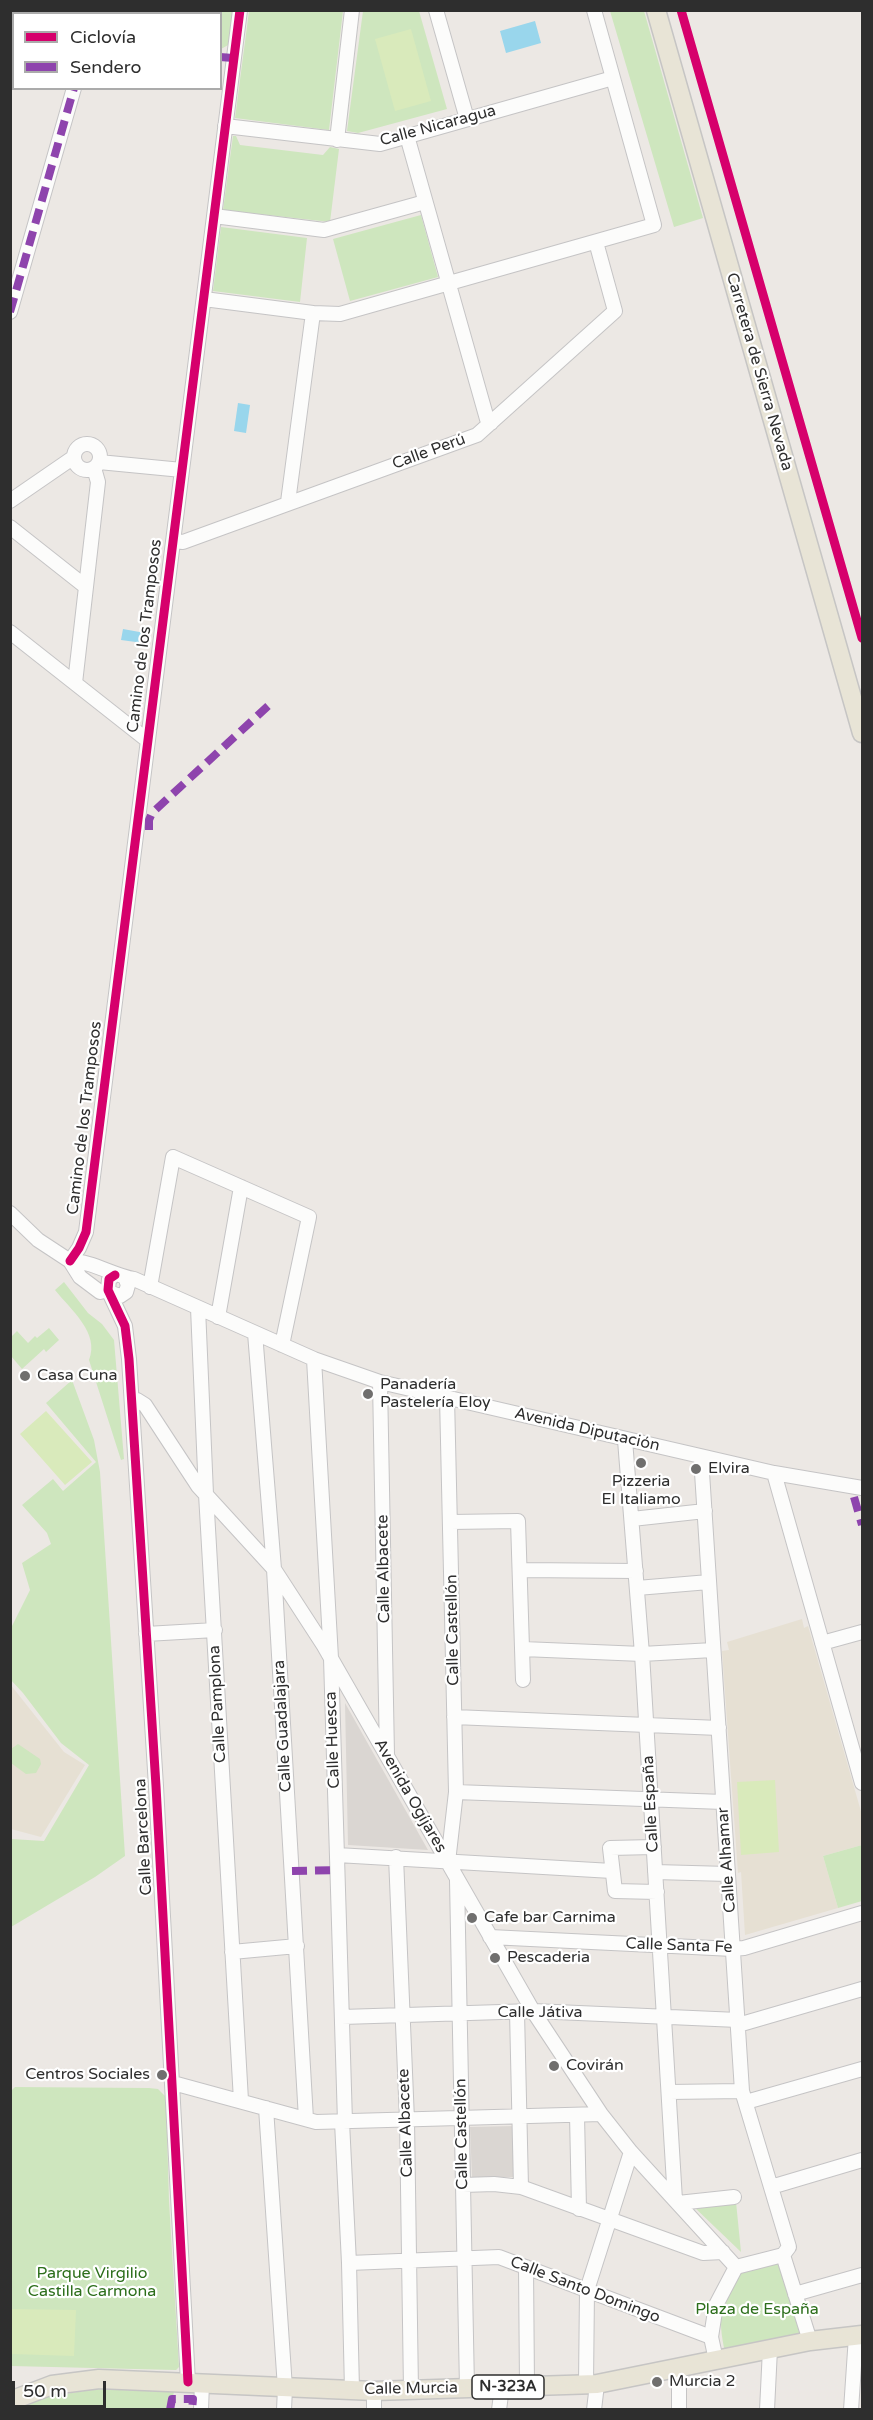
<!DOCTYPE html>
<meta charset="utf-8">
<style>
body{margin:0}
#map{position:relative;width:873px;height:2420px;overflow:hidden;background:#ece8e4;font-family:"Varela Round",sans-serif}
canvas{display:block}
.frame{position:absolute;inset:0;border:12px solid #2e2e2e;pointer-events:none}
.legend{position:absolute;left:12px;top:12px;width:210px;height:78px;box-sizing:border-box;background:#fff;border:2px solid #ababab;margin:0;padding:8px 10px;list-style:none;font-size:18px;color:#2e2e2e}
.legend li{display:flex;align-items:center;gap:12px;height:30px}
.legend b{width:30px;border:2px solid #ababab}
.scale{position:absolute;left:12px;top:2381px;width:94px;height:27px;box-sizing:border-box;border:3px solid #2e2e2e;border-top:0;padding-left:8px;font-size:18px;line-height:21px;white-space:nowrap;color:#2e2e2e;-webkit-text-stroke:4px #fff;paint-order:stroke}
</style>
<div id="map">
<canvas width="873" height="2420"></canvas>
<div class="frame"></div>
<ul class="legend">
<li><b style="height:8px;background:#d6006c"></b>Ciclovía</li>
<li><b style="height:8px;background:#8e44ad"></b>Sendero</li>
</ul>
<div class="scale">50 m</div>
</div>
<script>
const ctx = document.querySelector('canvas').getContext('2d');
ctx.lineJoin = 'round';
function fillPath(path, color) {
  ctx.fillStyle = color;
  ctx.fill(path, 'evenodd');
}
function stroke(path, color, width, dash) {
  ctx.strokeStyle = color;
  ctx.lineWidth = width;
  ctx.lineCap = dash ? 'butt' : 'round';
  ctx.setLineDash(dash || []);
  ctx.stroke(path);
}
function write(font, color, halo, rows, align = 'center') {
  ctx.font = font + ' "Varela Round",sans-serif';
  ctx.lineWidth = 4.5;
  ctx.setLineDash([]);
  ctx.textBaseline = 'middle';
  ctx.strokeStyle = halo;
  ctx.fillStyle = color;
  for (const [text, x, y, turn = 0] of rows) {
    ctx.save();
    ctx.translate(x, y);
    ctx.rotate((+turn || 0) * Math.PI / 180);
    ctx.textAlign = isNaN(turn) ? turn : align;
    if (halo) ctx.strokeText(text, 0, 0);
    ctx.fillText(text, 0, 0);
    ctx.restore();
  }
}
const education = new Path2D(`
 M802 1619 804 1628 808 1626 862 1815V1845L823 1856 838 1908 745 1935 741 1872 738 1873 722 1651 729 1650 727 1642Z
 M10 1684 64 1752 85 1765 41 1837 11 1829Z`);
const green = new Path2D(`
 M142 10 234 11 230 44 221 49 220 14H141Z
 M249 11H343L329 130 235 118Z
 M363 11H419L447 109 358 133 347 131Z
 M610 11H644L703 218 674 227Z
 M233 136H236L240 145 323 155 330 147 339 149 330 222 223 210Z
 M421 215 438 277 350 301 333 239Z
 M221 227 307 238 300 302 213 291Z
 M64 1282 88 1313 102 1324 114 1340 124 1459 121 1460 89 1360C100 1333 71 1310 55 1290Z
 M49 1328 59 1340 46 1352 44 1349 22 1369 11 1356V1337L17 1331 28 1343 35 1336 37 1338Z
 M72 1380 94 1440 100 1472 125 1856 95 1877 11 1927V1839L44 1841 89 1765 61 1743 23 1693 10 1679 11 1628 30 1590 22 1563 51 1544 47 1533 22 1505 53 1479 63 1491 96 1462 46 1403Z
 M18 1744 40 1759 41 1764 36 1773 26 1774 11 1763V1749Z
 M862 1845V1901L838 1908 823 1856Z
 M15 2087 149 2088 158 2089 166 2097 169 2201 179 2367 176 2370 11 2366V2091Z
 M736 2202 741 2252 693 2206Z
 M779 2263 800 2335 725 2352C717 2316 721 2305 739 2273Z
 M96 2389 174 2392 170 2409H16L46 2397Z`);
const pitch = new Path2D(`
 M411 29 431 101 395 111 375 39Z
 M46 1411 92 1462 65 1485 20 1434Z
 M775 1780 779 1852 741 1855 737 1782Z
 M11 2309 76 2310 74 2356 11 2354Z`);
const plaza = new Path2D(`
 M345 1703 428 1850 348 1845Z
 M514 2126 517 2177H472L470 2127Z`);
const water = new Path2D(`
 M535 21 541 43 506 53 500 31Z
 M238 403 250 405 246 433 234 431Z
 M123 629 145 633 143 643 121 640Z`);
const minor = new Path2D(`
 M62 10 69 14
 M112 10 119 14
 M436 10 467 119
 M225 126 380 144 613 78
 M407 136 487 419 491 423
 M337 140 352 10
 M214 216 324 230 425 202
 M204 299 313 313 340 314 654 225 594 10
 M10 312 74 88
 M74 457a13 13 0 1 1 26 0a13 13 0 1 1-26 0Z
 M99 462 182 470
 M10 501 74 457
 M288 502 313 313
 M10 527 86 587
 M173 541 183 542 477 435 615 311 596 242
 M10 632 147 740
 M75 683 98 482 94 468
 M10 1213 38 1240 70 1261 80 1277 100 1292 108 1290
 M70 1261 79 1248 86 1232 240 10
 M70 1261C92 1261 112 1275 134 1279L314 1359 380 1382 774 1473 862 1488
 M115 1275 109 1279 108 1290 125 1326 129 1359 156 1786 188 2382
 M150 1287 173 1157 309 1217 282 1345
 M111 1293 120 1296 126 1292 128 1285 125 1277
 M198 1308 206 1494 241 2100
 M218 1317 241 1187
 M255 1333 274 1569 306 2119
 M314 1359 331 1658 345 2122
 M380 1382 387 1755
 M447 1397 456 1792 448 1862
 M132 1400H137L145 1405 198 1486 274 1569 324 1646 533 2011 601 2114 631 2152 736 2267
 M625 1440 642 1654 675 2200
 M701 1457 742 2091 789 2247 783 2255
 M774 1473 862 1783
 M632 1519 705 1511
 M451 1522 518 1521 523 1680
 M521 1570 636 1571
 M637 1588 709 1582
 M146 1634 215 1630
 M822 1643 862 1632
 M523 1649 642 1654 713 1650
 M454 1717 719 1728
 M456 1792 723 1802
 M654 1847 610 1848 615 1891 657 1892
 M337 1855 612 1871
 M396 1857 407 2120 411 2390
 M655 1872 728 1874
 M457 1880 467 2388
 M490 1937 733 1949 744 1948 862 1913
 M232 1952 297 1946
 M517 2012 521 2187
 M342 2017 533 2011 738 2020
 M738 2025 862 1989
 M173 2083 316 2122 601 2114
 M669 2092 742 2091
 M746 2102 862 2069
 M266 2108 285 2388 284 2410
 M577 2115 579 2209
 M342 2122 349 2263 352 2390
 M463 2185 494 2184 521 2187 703 2253 723 2252
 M771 2187 862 2160
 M678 2203 734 2197
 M349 2263 499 2257 711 2337
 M526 2267 527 2386
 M795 2294 862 2275
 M716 2360 711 2337 716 2305 736 2267 783 2255 810 2341
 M586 2384 587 2290 631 2152
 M201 2410 202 2383
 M374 2410V2391
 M499 2410 502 2387
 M594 2410 597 2384
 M679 2410V2367
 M767 2410 770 2349
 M851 2410 856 2336`);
const major = new Path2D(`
 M656 10 862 733
 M10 2401 52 2385 99 2379 374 2391 597 2384 810 2341 862 2335`);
const quiet = new Path2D(`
 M62 10 69 14
 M112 10 119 14
 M220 57 233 58
 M10 312 74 88
 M149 830V820L152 813 268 706
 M854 1497 862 1525
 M292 1871 337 1870
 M170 2410 172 2399H193L192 2410`);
const cycleway = new Path2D(`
 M681 10 862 638
 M70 1261 79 1248 86 1232 240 10
 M115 1275 109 1279 108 1290 125 1326 129 1359 156 1786 188 2382`);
const markers = [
 [25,1376,6,"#706f6e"],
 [368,1394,6,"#706f6e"],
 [641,1463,6,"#706f6e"],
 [696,1469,6,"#706f6e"],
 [472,1918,6,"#706f6e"],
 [495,1958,6,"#706f6e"],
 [554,2066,6,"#706f6e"],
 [162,2075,6,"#706f6e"],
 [657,2382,6,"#706f6e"]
];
const shields = [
 [508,2387,72]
];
const shieldNames = [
 ["N-323A",508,2387]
];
const streetNames = [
 ["Calle Nicaragua",438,126,-15],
 ["Carretera de Sierra Nevada",759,372,74],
 ["Calle Perú",429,452,-20],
 ["Camino de los Tramposos",145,636,-83],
 ["Camino de los Tramposos",85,1118,-83],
 ["Avenida Diputación",587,1430,13],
 ["Calle Albacete",384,1569,-91],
 ["Calle Castellón",453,1630,-91],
 ["Calle Pamplona",218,1704,-93],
 ["Calle Guadalajara",283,1726,-93],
 ["Calle Huesca",333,1740,-92],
 ["Avenida Ogíjares",410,1796,60],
 ["Calle España",651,1804,-93],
 ["Calle Barcelona",144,1837,-93],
 ["Calle Alhamar",727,1860,-94],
 ["Calle Santa Fe",679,1946,2],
 ["Calle Játiva",540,2013],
 ["Calle Albacete",406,2123,-92],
 ["Calle Castellón",462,2134,-91],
 ["Calle Santo Domingo",585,2290,21],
 ["Calle Murcia",411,2389,-1]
];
const poiNames = [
 ["Casa Cuna",37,1376],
 ["Panadería",380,1385],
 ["Pastelería Eloy",380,1403],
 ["Elvira",708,1469],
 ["Pizzeria",641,1482,"center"],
 ["El Italiamo",641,1500,"center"],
 ["Cafe bar Carnima",484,1918],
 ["Pescaderia",507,1958],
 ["Covirán",566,2066],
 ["Centros Sociales",150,2075,"right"],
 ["Murcia 2",669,2382]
];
const parkNames = [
 ["Parque Virgilio",92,2274],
 ["Castilla Carmona",92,2292],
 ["Plaza de España",757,2310]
];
fillPath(education, '#e6e0d3');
fillPath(green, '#cee6be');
fillPath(pitch, '#d9eabb');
fillPath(plaza, '#dad6d2');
fillPath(water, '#99d6ec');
stroke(minor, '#c5c4c5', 16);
stroke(major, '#c6c5c4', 21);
stroke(minor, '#fcfcfb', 14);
stroke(major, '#e8e4d6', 18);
stroke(quiet, '#8e44ad', 8, [15, 8]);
stroke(cycleway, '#d6006c', 9);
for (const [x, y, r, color] of markers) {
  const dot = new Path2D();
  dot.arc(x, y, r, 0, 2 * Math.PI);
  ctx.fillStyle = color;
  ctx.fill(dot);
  stroke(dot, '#fff', 2);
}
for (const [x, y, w] of shields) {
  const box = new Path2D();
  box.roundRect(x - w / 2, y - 12, w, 24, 4.5);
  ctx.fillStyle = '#fff';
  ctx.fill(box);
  stroke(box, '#2e2e2e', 1.5);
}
write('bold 15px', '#2e2e2e', null, shieldNames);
write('16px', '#2e2e2e', '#fff', streetNames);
write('16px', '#2e2e2e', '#fff', poiNames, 'left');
write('16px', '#2c6e1b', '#fff', parkNames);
</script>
